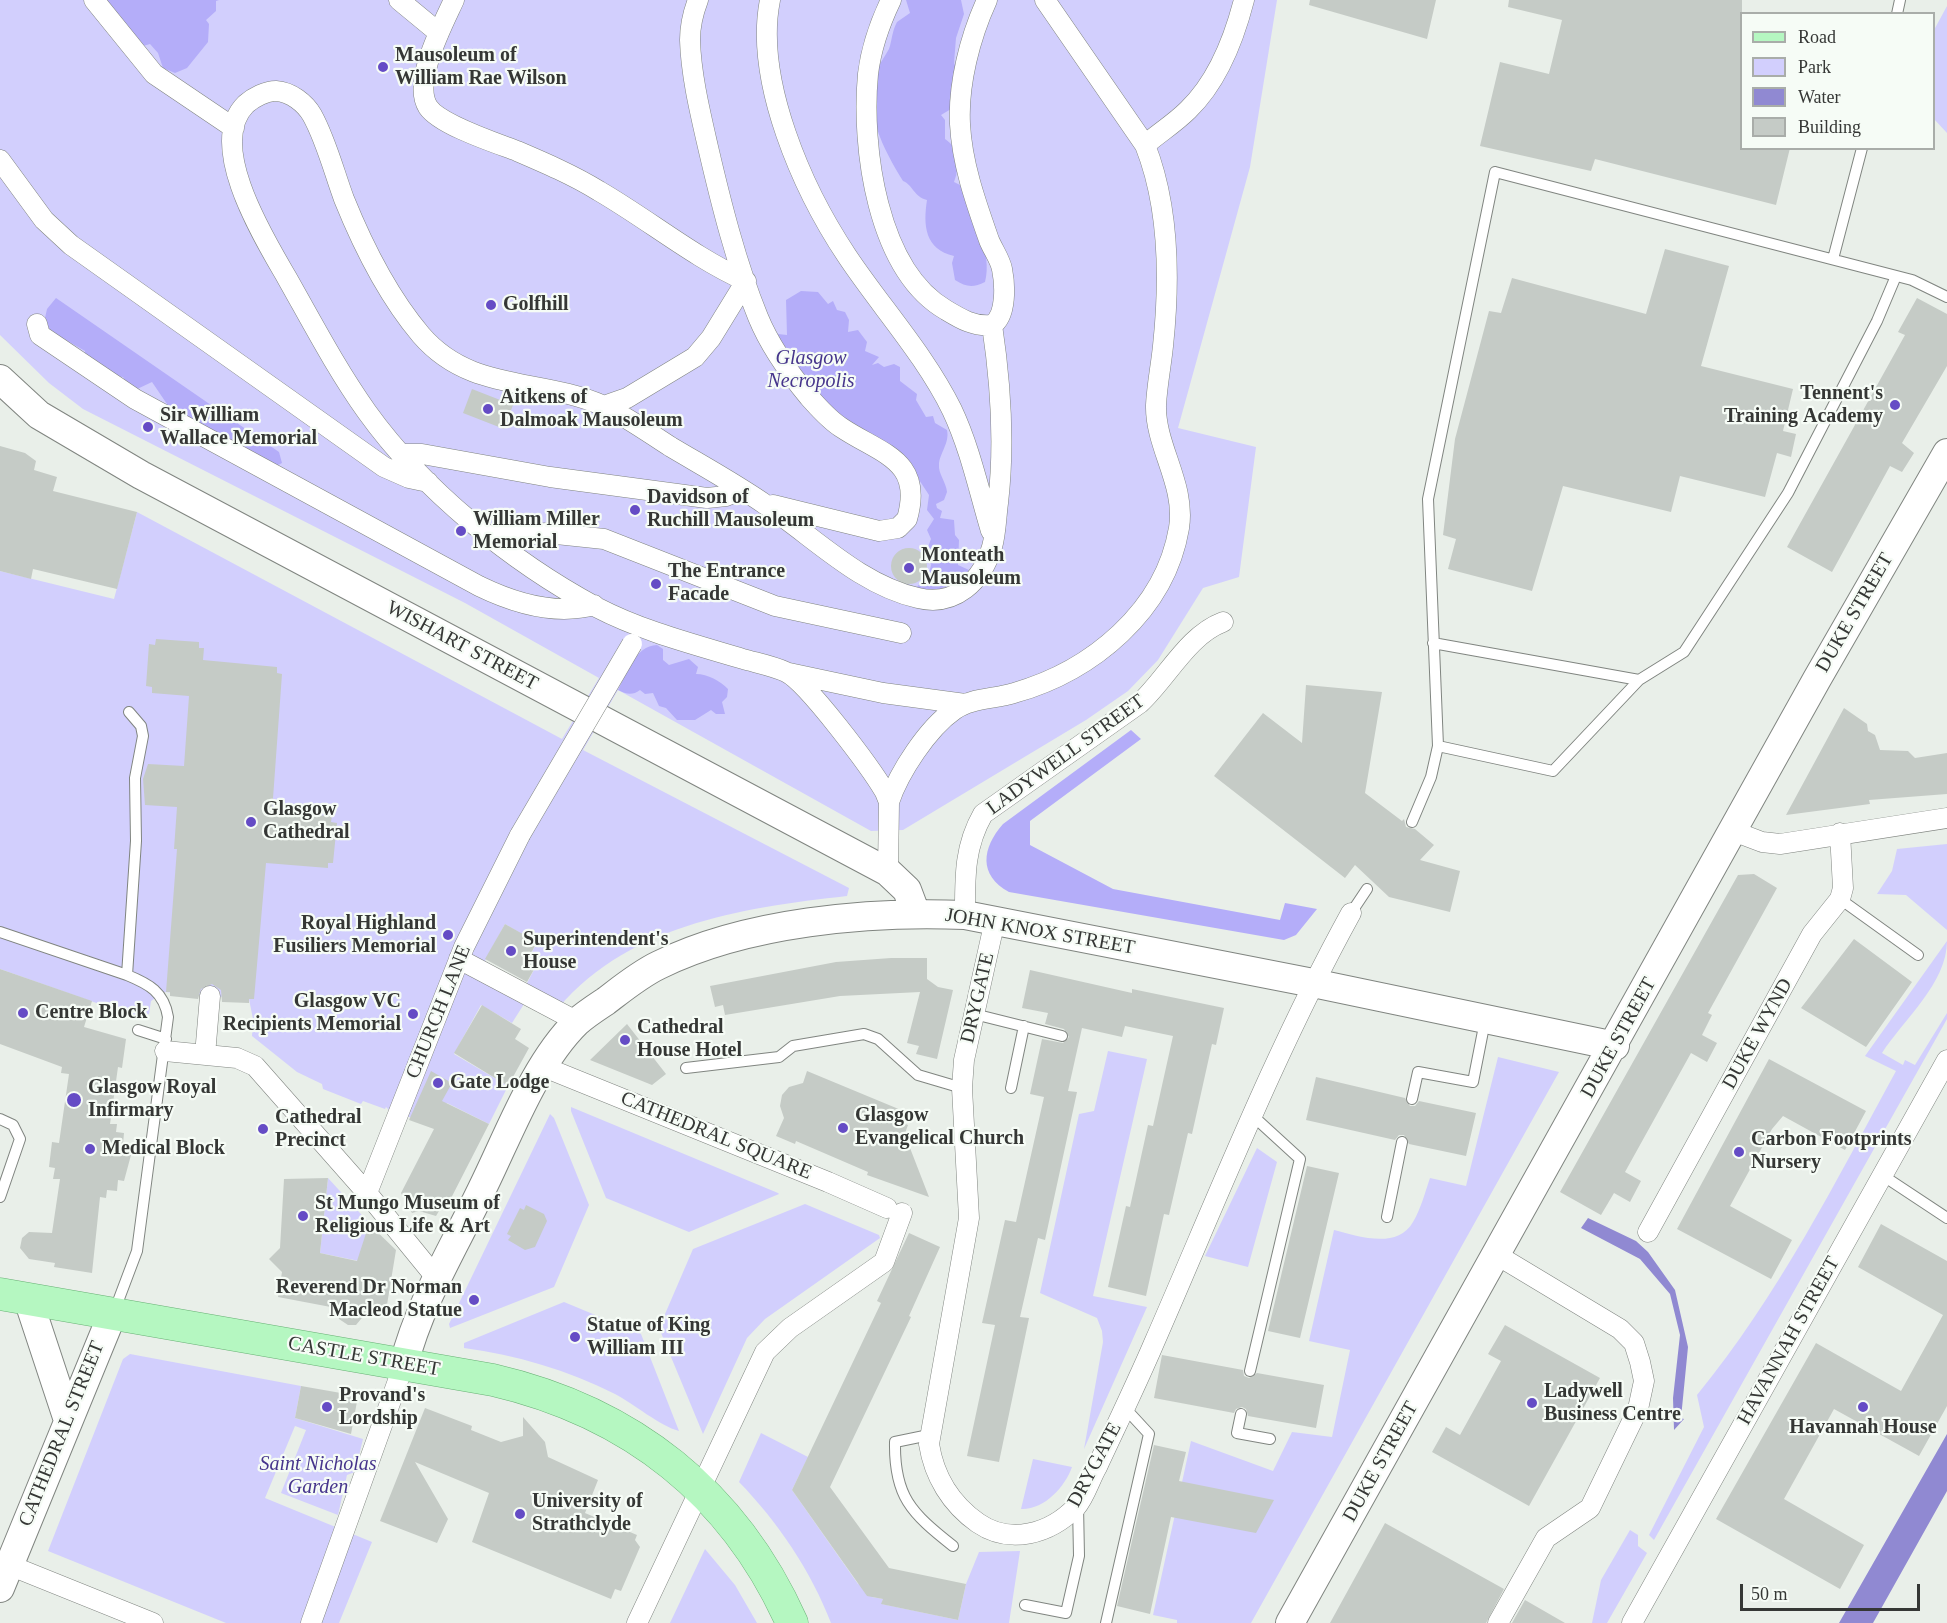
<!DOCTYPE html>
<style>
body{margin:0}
#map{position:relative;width:1947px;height:1623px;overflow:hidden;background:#e9efe9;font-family:"Times New Roman",serif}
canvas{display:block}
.legend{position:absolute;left:1740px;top:12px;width:195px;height:138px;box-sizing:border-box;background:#f6fcf6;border:2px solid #a9ada9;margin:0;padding:8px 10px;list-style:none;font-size:18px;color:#353735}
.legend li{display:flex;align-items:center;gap:12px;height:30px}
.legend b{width:30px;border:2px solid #a9ada9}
.scale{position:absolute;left:1740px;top:1584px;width:180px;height:27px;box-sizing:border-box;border:3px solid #353735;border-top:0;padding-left:8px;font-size:18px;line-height:21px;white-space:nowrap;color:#353735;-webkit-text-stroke:4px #f6fcf6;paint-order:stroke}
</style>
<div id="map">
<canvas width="1947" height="1623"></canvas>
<ul class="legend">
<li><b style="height:8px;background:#b5f7c1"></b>Road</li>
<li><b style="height:16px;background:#d2cffd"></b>Park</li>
<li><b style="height:16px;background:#9089d2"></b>Water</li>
<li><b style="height:16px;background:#c5cbc6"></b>Building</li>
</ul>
<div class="scale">50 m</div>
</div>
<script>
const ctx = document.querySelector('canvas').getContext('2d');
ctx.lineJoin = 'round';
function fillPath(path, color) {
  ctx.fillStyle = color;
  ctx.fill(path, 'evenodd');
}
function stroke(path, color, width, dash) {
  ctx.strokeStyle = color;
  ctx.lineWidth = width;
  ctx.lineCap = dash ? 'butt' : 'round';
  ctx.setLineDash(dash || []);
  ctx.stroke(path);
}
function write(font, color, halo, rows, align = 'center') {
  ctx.font = font + ' "Times New Roman",serif';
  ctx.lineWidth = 4.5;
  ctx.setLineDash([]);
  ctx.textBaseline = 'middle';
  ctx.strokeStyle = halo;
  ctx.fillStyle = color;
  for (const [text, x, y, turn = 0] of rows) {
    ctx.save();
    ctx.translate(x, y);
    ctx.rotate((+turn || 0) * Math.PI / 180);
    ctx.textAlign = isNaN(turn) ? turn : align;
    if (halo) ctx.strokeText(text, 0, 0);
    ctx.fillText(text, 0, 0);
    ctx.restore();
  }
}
const green = new Path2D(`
 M0 0H1277L1250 167 1178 428 1256 447 1239 577 1203 588 1158 660 1128 691 1086 720 903 830 871 831 618 690 583 750 849 888 847 896C741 908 622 925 552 1016L524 1004 512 1023 481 1005 454 1054 508 1086 489 1124 447 1103 435 1126 389 1110 386 1107 385 1109 363 1101 361 1104 323 1089 322 1084 297 1072 252 1036 253 1019 249 999 164 992 151 1001 149 1014 139 1018 0 969V571L114 599 137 512 562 739 599 678 465 603 83 409 49 383 0 335ZM505 924 537 943 528 959 537 964 525 987 485 961Z
 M1947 6V133L1934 119V30Z
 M1947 844V930L1906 895 1877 894 1892 871 1897 849Z
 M1947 941C1947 983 1904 1019 1882 1053L1903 1065 1905 1060 1915 1065 1947 1013V1019L1654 1540 1649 1535 1704 1427 1697 1395C1778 1296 1835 1183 1896 1071L1865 1056Z
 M1108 1051 1147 1059 1093 1296 1147 1307 1084 1449 1103 1342 1102 1331 1097 1318 1040 1293 1079 1114 1094 1111Z
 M1498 1057 1559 1072 1251 1623H1177V1620L1153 1615 1191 1441 1273 1471 1292 1432 1332 1437 1350 1350 1309 1341 1334 1230C1358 1236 1397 1250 1413 1222 1421 1209 1425 1192 1430 1178L1466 1186Z
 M571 1107 778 1193 779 1194 689 1232 606 1198 571 1111Z
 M550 1114 554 1118 589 1205 554 1287 450 1328 449 1324Z
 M1257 1148 1277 1162 1248 1267 1205 1256Z
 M328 1178 370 1224 367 1231 393 1268 320 1253Z
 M805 1204 879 1235 880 1238 765 1319 747 1338 703 1434 659 1328 693 1249Z
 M564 1302 641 1334 679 1431C660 1426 634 1404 615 1394 568 1370 516 1355 464 1348V1343Z
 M130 1354 301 1386 295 1418 363 1439 355 1472 347 1475 338 1515 281 1493 306 1430 295 1426 265 1498 372 1542 339 1623H226L48 1551 123 1359Z
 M761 1433 808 1457 792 1490 858 1584 874 1587 872 1597 883 1599 882 1604 958 1620 966 1584 979 1552 1020 1551 1009 1623H831C811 1571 778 1522 739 1482Z
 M1033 1459 1072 1467C1065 1487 1044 1510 1021 1509Z
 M1630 1530 1638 1535V1546L1647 1553 1607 1623H1592L1601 1580Z
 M705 1549 735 1585 757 1623H670Z`);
const forest = new Path2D(`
 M99 0H219L216 1V11L206 20 209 24 208 42 187 68 175 73 163 68 158 53 150 44 143 46Z
 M906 0H961L964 14 956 38 954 63 957 69 956 106 941 115 945 120V139C960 149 960 166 954 182L962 186C973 213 993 254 985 282 973 288 966 287 955 280L952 263 954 256C925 249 923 226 927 200 914 197 913 185 903 181 883 148 862 110 877 70 880 63 885 56 889 49 892 40 892 31 897 22L910 13Z
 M801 291 818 292 828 304 833 301 837 310 845 312 849 320 848 332 858 330 867 342 865 351 879 357 872 365 878 363 884 367 894 364 900 367V381L917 394 916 400 926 417 933 416 935 423 947 430C950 443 939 454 939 465 938 473 946 482 947 492L944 500 936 504 937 508 942 511 940 518 954 520 955 535 959 540 958 565 969 570 955 584 944 587 940 593 915 588C931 577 930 569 934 551L928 547 931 539 927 530 934 519 927 510 929 495 910 466 838 414 816 392 779 342 778 334 787 335 786 300Z
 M56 298 279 452 282 463 276 466 203 425 191 436H181L165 426 167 404 152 382 135 390 130 388 123 377 115 376 85 358V351L43 327 47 309Z
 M657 645 663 649V660L669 665 689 659 698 667 696 674C708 674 720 681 728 689L727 697 722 702 725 714H716L711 710 695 720H677L666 708 659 706 653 693 645 694 640 690C632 696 626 694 618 690 627 673 635 646 657 645Z
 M1131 730 1141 739 1030 821V845L1113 889 1280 920 1285 903 1317 909 1296 935 1284 940 1009 892C978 875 982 848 1003 824Z`);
const water = new Path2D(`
 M1588 1218 1636 1241 1648 1252 1675 1290 1688 1347 1681 1418 1684 1419 1674 1430 1673 1398 1680 1335 1670 1294 1640 1259 1581 1228Z
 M1947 1434V1491L1873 1623H1839Z`);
const building = new Path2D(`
 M1310 0H1436L1427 39 1309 5Z
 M1509 0H1742V148H1790L1776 205 1595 159 1591 171 1480 146 1500 62 1549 74 1562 20 1508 7Z
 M1665 249 1729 266 1701 366 1793 389 1783 431 1796 434 1791 457 1777 453 1765 497 1680 476 1671 512 1563 486 1532 591 1448 569 1456 539 1443 535 1455 439 1489 311 1501 313 1512 278 1646 314Z
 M1917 298 1947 314V366L1902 443 1914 453 1902 472 1890 466 1832 572 1787 547 1905 335 1898 332Z
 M472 389 513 405 504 429 463 413Z
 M0 446 25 453 36 461 34 470 57 477 53 491 137 512 117 589 33 569 31 579 0 571Z
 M891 566a18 18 0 1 1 36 0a18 18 0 1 1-36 0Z
 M156 639 199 642V648H204L203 660 277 667V673L282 674 272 812 332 816 331 822 337 823 333 863H328V868L266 863 254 999H249V1003L222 1002 221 990 212 984 201 989 198 999 170 996V992H166L177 849H174L177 807 145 805 143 779 148 764 184 766 189 696 152 693V687L146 686 149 644 155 645Z
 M1306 685 1382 692 1365 793 1402 821 1404 819 1406 827 1415 829 1434 845 1420 860 1460 871 1450 912 1389 897 1355 865 1345 878 1214 776 1263 713 1302 743Z
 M1844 708 1867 724 1868 731 1875 735 1880 750 1908 751 1915 758 1947 753V794L1869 800 1870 804 1786 815Z
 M1754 874 1777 888 1708 1013 1712 1015 1702 1035 1717 1043 1707 1062 1691 1053 1625 1172 1641 1181 1630 1202 1614 1193 1601 1215 1560 1192 1738 875Z
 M505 924 537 942 528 959 537 964 527 982 485 959Z
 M1854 939 1912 982 1866 1047 1801 1008Z
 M891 958H927V979L938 987 953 990 937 1059 916 1054 919 1046 907 1043 920 992 840 996 725 1015 723 1005 715 1007 710 986 836 962Z
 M0 969 92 1001 84 1027 126 1039 122 1068 118 1067 110 1124H117L116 1132 124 1133 123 1144H129L128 1155H131L124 1181 118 1180 117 1191 107 1190 106 1198 100 1197 92 1273 54 1267 55 1263 29 1259 20 1248 22 1238 29 1232 52 1233 60 1179H53L55 1168 49 1167 52 1142 59 1143 69 1074 61 1073 62 1067 0 1044Z
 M1030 970 1132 993V989L1224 1008 1216 1045 1212 1044 1192 1134 1188 1133 1169 1215 1164 1214 1146 1296 1108 1287 1126 1206 1130 1207 1148 1125 1153 1126 1173 1036 1125 1026 1122 1037 1082 1028 1068 1091 1077 1092 1045 1240 1038 1238 1020 1317 1029 1318 999 1462 967 1456 995 1325 982 1323 1005 1220 1016 1222 1044 1097 1030 1094 1042 1039 1063 1043 1069 1037 1064 1029 1045 1024 1048 1013 1022 1008Z
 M482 1005 521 1029 515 1039 529 1048 508 1086 454 1053Z
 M627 1024 666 1074 652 1085 590 1060Z
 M1769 1059 1866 1111 1845 1150 1783 1116 1772 1129 1730 1206 1792 1240 1771 1279 1677 1229Z
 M431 1071 452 1083 442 1101 489 1124 446 1208 442 1206 436 1216 419 1211 412 1213 401 1193 434 1129 409 1120Z
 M807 1071 901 1110 896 1120 908 1125 901 1144 910 1148 929 1197 867 1175 868 1172 796 1141 795 1144 776 1136 784 1118 780 1106 782 1095 789 1087 803 1083Z
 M1316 1077 1405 1098 1410 1106H1415L1419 1101 1476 1113 1466 1156 1409 1144 1404 1135H1399L1395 1140 1306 1120Z
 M1307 1166 1339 1173 1300 1338 1268 1331Z
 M328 1178 320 1253 357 1261 369 1224 396 1250 385 1317 366 1313 356 1325H348L339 1319 336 1308 278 1297 282 1272 269 1259 280 1248 284 1179Z
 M526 1205 544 1214 547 1221 535 1247 525 1250 508 1240 511 1236 507 1234 520 1208 524 1210Z
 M1881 1224 1947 1261V1406L1919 1456 1834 1409 1784 1499 1864 1545 1840 1589 1716 1519 1816 1343 1901 1391 1943 1315 1858 1267Z
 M909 1233 940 1247 909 1316 911 1317 830 1487 889 1568 966 1584 958 1620 881 1604 883 1599 867 1596 792 1490 881 1303 877 1301Z
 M1505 1325 1600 1378 1529 1506 1432 1452 1446 1427 1460 1435 1501 1361 1488 1354Z
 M1162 1355 1243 1370 1244 1376 1249 1378 1257 1373 1324 1385 1316 1428 1248 1416 1246 1409 1242 1407 1236 1409 1234 1413 1154 1398Z
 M301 1386 358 1396 351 1434 295 1418Z
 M425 1408 472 1426 471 1430 501 1442 523 1436V1417L545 1442 548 1457 598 1480 585 1513 637 1535 635 1540 640 1547 621 1591 615 1589 611 1599 472 1542 489 1493 415 1462 448 1519 437 1543 380 1521Z
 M1154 1445 1186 1452 1179 1481 1274 1500 1256 1533 1171 1517 1150 1614 1117 1606Z
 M1385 1523 1504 1589 1486 1623H1330Z
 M1525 1600 1565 1623H1512Z`);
const lane = new Path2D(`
 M1897 14 1900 0
 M1833 259 1862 148
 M1433 643 1639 680 1684 652 1788 493 1877 321 1896 276
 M1438 746 1553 771 1639 680
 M1412 822 1431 777 1438 746 1428 499 1495 172 1912 280 1947 297
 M1840 899 1918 955
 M1351 913 1367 889
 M0 932 127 975
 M974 1014 1062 1036
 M138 1030 166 1039
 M686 1068 779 1057 793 1046 864 1034 878 1039 918 1075 962 1088
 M1011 1088 1024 1026
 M1412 1099 1418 1072 1473 1082 1485 1021
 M0 1119 13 1125 20 1139 0 1197
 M1882 1175 1947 1218
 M1387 1217 1402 1142
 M114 1312 137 1251 168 1017C164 992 149 984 127 975L136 841 135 778 143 736 141 726 129 712
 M1250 1371 1300 1159 1253 1116
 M1241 1414 1237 1433 1270 1439
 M929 1435 895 1442C894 1496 911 1513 953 1546
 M1025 1605 1066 1613 1079 1556 1078 1505
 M1106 1623 1149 1434 1125 1408`);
const street = new Path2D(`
 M94 0 154 74 234 128
 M399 0 439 33
 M454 0C443 24 412 82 428 107 440 125 496 143 517 151 545 163 573 175 599 191 649 220 693 257 746 281L711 338 695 357 627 398 604 406
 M698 0C693 13 690 26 690 40 691 75 700 112 708 147 721 203 736 263 758 317 769 344 790 374 809 397 819 408 829 420 842 428 881 454 924 460 907 519L898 528 879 531 773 505
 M770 0C754 81 803 190 847 256 881 307 925 355 952 410 970 448 979 491 991 531
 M891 0C880 23 871 49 868 74 861 147 877 270 946 310 961 319 974 327 992 325
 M1145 145C1159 133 1175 123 1188 110 1217 82 1234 39 1244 0
 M0 160 44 220 71 245 384 467 409 478 428 482
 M37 324 40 335 135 399 479 586C514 603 555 616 594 605
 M402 454H422L550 477 707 498 726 496 741 490
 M491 537 547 533 604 539 775 606 901 633
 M789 673 883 693 965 704
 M889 802C899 772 928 728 954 710 970 698 995 699 1014 693 1092 671 1165 611 1179 528 1186 484 1155 447 1156 405 1157 385 1161 366 1163 346 1170 280 1170 208 1145 145L1045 0
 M1733 831 1762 842 1780 844 1947 818
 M888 872 889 802 885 792C871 768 807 682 786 672 773 666 757 663 743 659 693 644 642 631 596 607 512 562 423 490 367 412 337 370 313 324 287 278 265 240 205 144 246 104 254 97 266 91 276 91 291 92 305 103 312 115 326 140 334 172 344 199 363 246 388 296 421 335 471 393 539 377 604 406 627 417 649 433 671 447 703 466 736 484 766 505 814 537 860 585 918 598 955 607 982 581 992 547 996 533 996 518 998 503 1005 443 1001 385 992 325 1007 316 1005 284 1002 269 1000 259 993 250 989 240 976 203 962 164 960 124 958 84 970 37 987 0
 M965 915C965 878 964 847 983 814L1140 703C1167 678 1188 635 1223 622
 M995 920 964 1060 962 1088 969 1218 929 1444C934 1476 951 1504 978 1523 1010 1545 1050 1534 1076 1507 1085 1497 1090 1479 1097 1467 1116 1426 1136 1385 1154 1343 1217 1199 1275 1051 1351 913
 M459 959 578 1022
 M165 1051 237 1058 255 1066 367 1193 438 1280
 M205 1055 210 996
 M544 1067 828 1182 887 1208
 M367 1193 464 947 520 835
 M1648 1232 1812 934 1840 899 1843 888 1840 833
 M1497 1255 1620 1329 1634 1343 1640 1362 1644 1381 1638 1409 1590 1508 1546 1538 1498 1623
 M9 1565 153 1623
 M311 1623 404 1364
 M637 1623 765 1352 790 1328 884 1262 902 1213
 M1632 1623 1947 1060`);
const secondary = new Path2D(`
 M0 379 39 415 141 475 888 872 907 890 916 914
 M28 1299 68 1420
 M404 1364C419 1304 454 1247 481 1191 508 1137 534 1064 577 1022 586 1014 597 1007 606 1001 623 988 640 974 659 965 746 922 869 911 965 915L1313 983 1615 1046
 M0 1588 112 1315
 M1290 1623 1817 679 1947 453`);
const primary = new Path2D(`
 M0 1294 493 1380C631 1412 734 1493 792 1623`);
const streetBridge = new Path2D(`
 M520 835 632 644`);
const markers = [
 [383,67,6,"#654cc5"],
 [491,305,6,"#654cc5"],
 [1895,405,6,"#654cc5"],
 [488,409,6,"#654cc5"],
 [148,427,6,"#654cc5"],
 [635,510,6,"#654cc5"],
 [461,531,6,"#654cc5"],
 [909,568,6,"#654cc5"],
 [656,584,6,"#654cc5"],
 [251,822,6,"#654cc5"],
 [448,935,6,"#654cc5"],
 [511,951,6,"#654cc5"],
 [23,1013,6,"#654cc5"],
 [413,1014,6,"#654cc5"],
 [625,1040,6,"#654cc5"],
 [438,1083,6,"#654cc5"],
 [74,1100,8,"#654cc5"],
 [843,1128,6,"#654cc5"],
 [263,1129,6,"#654cc5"],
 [90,1149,6,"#654cc5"],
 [1739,1152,6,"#654cc5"],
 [303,1216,6,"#654cc5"],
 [474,1300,6,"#654cc5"],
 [575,1337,6,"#654cc5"],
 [1532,1403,6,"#654cc5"],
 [327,1407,6,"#654cc5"],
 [1863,1407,6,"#654cc5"],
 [520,1514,6,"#654cc5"]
];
const poiNames = [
 ["Mausoleum of",395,56],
 ["William Rae Wilson",395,79],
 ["Golfhill",503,305],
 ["Tennent's",1883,394,"right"],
 ["Training Academy",1883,417,"right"],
 ["Aitkens of",500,398],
 ["Dalmoak Mausoleum",500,421],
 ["Sir William",160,416],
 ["Wallace Memorial",160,439],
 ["Davidson of",647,498],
 ["Ruchill Mausoleum",647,521],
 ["William Miller",473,520],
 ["Memorial",473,543],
 ["Monteath",921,556],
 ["Mausoleum",921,579],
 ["The Entrance",668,572],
 ["Facade",668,595],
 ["Glasgow",263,810],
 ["Cathedral",263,833],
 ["Royal Highland",436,924,"right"],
 ["Fusiliers Memorial",436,947,"right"],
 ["Superintendent's",523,940],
 ["House",523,963],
 ["Glasgow VC",401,1002,"right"],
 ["Recipients Memorial",401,1025,"right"],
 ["Centre Block",35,1013],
 ["Cathedral",637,1028],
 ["House Hotel",637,1051],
 ["Gate Lodge",450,1083],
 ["Glasgow Royal",88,1088],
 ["Infirmary",88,1111],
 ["Glasgow",855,1116],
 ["Evangelical Church",855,1139],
 ["Cathedral",275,1118],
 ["Precinct",275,1141],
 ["Carbon Footprints",1751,1140],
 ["Nursery",1751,1163],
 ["Medical Block",102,1149],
 ["St Mungo Museum of",315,1204],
 ["Religious Life & Art",315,1227],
 ["Reverend Dr Norman",462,1288,"right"],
 ["Macleod Statue",462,1311,"right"],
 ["Statue of King",587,1326],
 ["William III",587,1349],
 ["Ladywell",1544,1392],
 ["Business Centre",1544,1415],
 ["Provand's",339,1396],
 ["Lordship",339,1419],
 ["Havannah House",1863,1428,"center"],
 ["University of",532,1502],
 ["Strathclyde",532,1525]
];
const parkNames = [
 ["Glasgow",811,359],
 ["Necropolis",811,382],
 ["Saint Nicholas",318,1465],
 ["Garden",318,1488]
];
const streetNames = [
 ["DUKE STREET",1855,613,-60],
 ["WISHART STREET",462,646,28],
 ["LADYWELL STREET",1066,755,-36],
 ["JOHN KNOX STREET",1040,932,10],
 ["DRYGATE",978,998,-77],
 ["CHURCH LANE",439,1012,-68],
 ["DUKE WYND",1758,1034,-61],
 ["DUKE STREET",1619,1038,-61],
 ["CATHEDRAL SQUARE",716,1136,22],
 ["HAVANNAH STREET",1789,1341,-61],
 ["CASTLE STREET",364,1357,10],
 ["CATHEDRAL STREET",62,1434,-68],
 ["DUKE STREET",1381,1462,-61],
 ["DRYGATE",1095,1465,-62]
];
fillPath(green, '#d2cffd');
fillPath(forest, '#b4adf9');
fillPath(water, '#9089d2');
fillPath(building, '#c5cbc6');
stroke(lane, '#808580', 12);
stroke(street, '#808580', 21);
stroke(secondary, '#808580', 30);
stroke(primary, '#68b075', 33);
stroke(lane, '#fff', 10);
stroke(street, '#fff', 20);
stroke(secondary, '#fff', 28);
stroke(primary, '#b5f7c1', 32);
stroke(streetBridge, '#808580', 21, []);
stroke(streetBridge, '#fff', 20);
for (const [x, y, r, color] of markers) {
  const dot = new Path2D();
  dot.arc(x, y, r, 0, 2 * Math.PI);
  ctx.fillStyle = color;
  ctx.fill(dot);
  stroke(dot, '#f6fcf6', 2);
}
write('bold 20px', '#353735', '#f6fcf6', poiNames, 'left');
write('italic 20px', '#46358c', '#f6fcf6', parkNames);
write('20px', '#353735', '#f6fcf6', streetNames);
</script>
